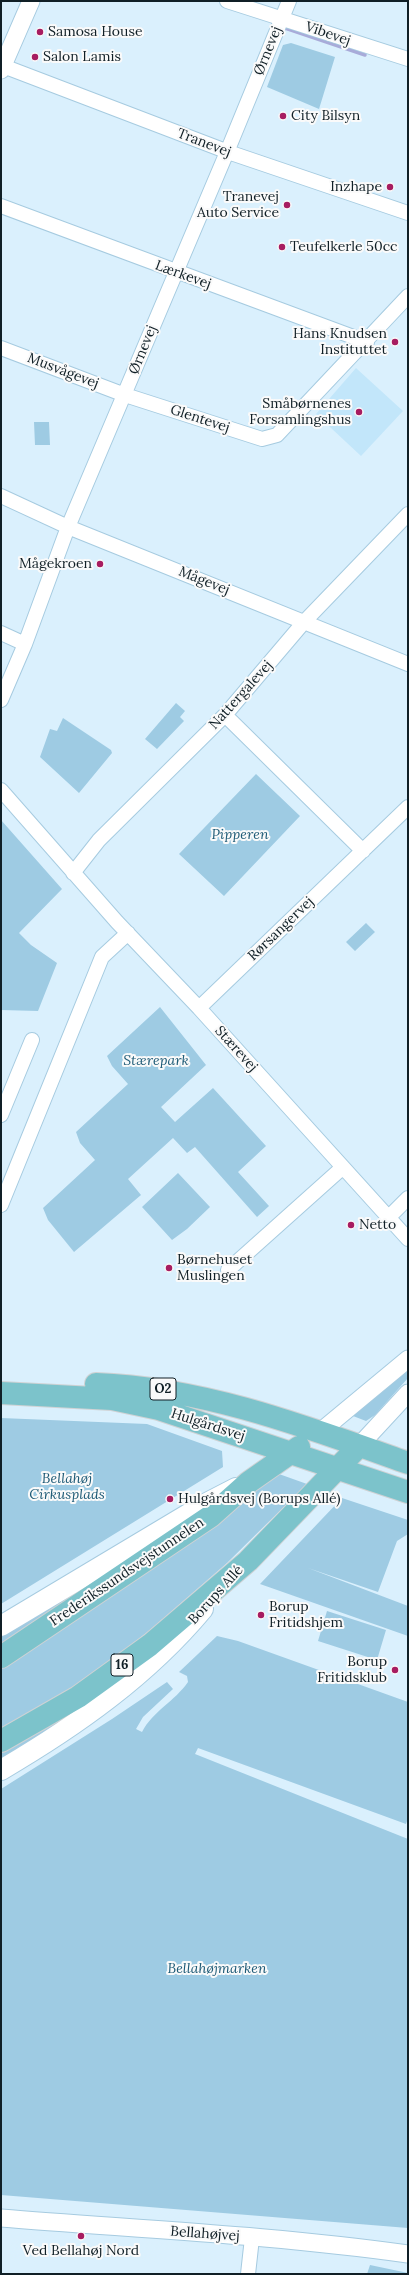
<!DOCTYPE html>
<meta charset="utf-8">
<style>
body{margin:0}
#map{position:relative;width:409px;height:2275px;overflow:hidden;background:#daf0fd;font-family:Lora,serif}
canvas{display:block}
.frame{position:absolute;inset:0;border:2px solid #101f26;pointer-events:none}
</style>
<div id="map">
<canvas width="409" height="2275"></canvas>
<div class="frame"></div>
</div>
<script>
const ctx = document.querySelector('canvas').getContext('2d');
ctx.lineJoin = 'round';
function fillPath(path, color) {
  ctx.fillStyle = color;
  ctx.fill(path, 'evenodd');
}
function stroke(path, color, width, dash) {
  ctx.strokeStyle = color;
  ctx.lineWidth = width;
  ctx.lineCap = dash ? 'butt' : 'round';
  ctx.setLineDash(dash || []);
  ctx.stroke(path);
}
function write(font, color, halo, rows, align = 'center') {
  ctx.font = font + ' Lora,serif';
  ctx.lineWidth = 4;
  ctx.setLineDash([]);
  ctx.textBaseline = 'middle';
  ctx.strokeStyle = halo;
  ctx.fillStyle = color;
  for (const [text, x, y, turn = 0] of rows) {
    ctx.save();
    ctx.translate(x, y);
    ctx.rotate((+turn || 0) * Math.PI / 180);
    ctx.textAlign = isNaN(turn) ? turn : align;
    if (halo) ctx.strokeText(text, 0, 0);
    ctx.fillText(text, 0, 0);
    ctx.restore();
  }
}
const built = new Path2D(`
 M356 368 403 411 361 456 316 414Z`);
const green = new Path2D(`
 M291 43 335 57 319 109 267 87 283 45Z
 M34 422H49L50 445H35Z
 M176 703 185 711 180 717 184 721 157 749 145 739Z
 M63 718 111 750 112 753 79 793 40 757 50 729 57 731Z
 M256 774 300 816 224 896 179 854Z
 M1 820 62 889 19 933 31 945 57 963 38 1011 1 1010Z
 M366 923 375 932 355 951 346 942Z
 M160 1007 206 1065 161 1107 175 1122 213 1088 266 1146 238 1172 269 1206 257 1217 195 1147 187 1153 173 1138 128 1179 141 1195 74 1252 48 1220 43 1208 95 1160 80 1143 76 1132 128 1084 112 1066 107 1056Z
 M178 1173 210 1207 187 1229 172 1240 142 1207Z
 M408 1369V1378L375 1415 366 1421 353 1416Z
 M1 1418 147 1424 222 1451 223 1467 1 1604Z
 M279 1474 307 1484 227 1563 150 1630 101 1668 87 1705 1 1761V1634L141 1548 228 1511Z
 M342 1498 408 1520V1534L397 1541 378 1592 308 1568 408 1606V1636L260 1584Z
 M327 1611 386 1630 377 1660 318 1641Z
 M217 1636 238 1641 408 1702V1818L406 1824 198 1748 195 1754 408 1839V2228L1 2195V1789L112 1719 167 1682 173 1689 143 1717 136 1729 142 1732C153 1711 175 1701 188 1682L187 1676 179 1672Z
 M370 2265 408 2273V2274H367Z`);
const stream = new Path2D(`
 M285 28 365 55`);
const minor = new Path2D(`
 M227 1 408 59
 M3 66 231 153 408 213
 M1 206 367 342
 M1 348 125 395 262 439 277 435 408 296
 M1 496 68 527 408 664
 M1 633 25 644
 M1 700 25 644 68 527 227 152 289 1
 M225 715 363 851
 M1 790 117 922 199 1008 408 1239
 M73 873 99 840 225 715 304 622 408 514
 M199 1008 408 807
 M1 1115 32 1040
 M1 1205 102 957 128 933
 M388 1218 408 1198
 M228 1270 342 1168
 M248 2274 252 2238`);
const tertiary = new Path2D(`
 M1 70 31 1
 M320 1432 408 1359
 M359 1446 408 1393
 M1 2218C136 2229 273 2235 408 2254`);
const secondary = new Path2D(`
 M1 1626 205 1504 236 1488
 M1 1770C76 1726 147 1676 203 1609`);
const primary = new Path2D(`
 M96 1384C205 1388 307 1427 408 1463
 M1 1393 112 1399 159 1409 408 1492
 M1 1657 211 1516 249 1482 299 1447
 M1 1741 78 1697 150 1645 248 1561 359 1446`);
const markers = [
 [40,32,4,"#a71c60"],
 [35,57,4,"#a71c60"],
 [283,116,4,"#a71c60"],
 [390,187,4,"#a71c60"],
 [287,205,4,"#a71c60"],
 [282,247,4,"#a71c60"],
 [395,342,4,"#a71c60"],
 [359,412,4,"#a71c60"],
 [100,564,4,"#a71c60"],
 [351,1225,4,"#a71c60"],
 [169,1268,4,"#a71c60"],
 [170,1499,4,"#a71c60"],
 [261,1615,4,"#a71c60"],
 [395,1670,4,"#a71c60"],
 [81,2236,4,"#a71c60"]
];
const shields = [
 [163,1389,26],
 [122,1665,22]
];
const shieldNames = [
 ["O2",163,1389],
 ["16",122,1665]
];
const poiNames = [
 ["Samosa House",48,32],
 ["Salon Lamis",43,57],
 ["City Bilsyn",291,116],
 ["Inzhape",382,187,"right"],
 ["Tranevej",279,197,"right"],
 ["Auto Service",279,213,"right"],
 ["Teufelkerle 50cc",290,247],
 ["Hans Knudsen",387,334,"right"],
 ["Instituttet",387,350,"right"],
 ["Småbørnenes",351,404,"right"],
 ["Forsamlingshus",351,420,"right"],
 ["Mågekroen",92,564,"right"],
 ["Netto",359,1225],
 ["Børnehuset",177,1260],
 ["Muslingen",177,1276],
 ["Hulgårdsvej (Borups Allé)",178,1499],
 ["Borup",269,1607],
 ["Fritidshjem",269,1623],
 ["Borup",387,1662,"right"],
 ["Fritidsklub",387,1678,"right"],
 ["Ved Bellahøj Nord",81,2251,"center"]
];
const streetNames = [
 ["Vibevej",328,34,19],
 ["Ørnevej",268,51,-68],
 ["Tranevej",204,143,21],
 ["Lærkevej",183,275,20],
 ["Ørnevej",143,350,-68],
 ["Musvågevej",63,371,21],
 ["Glentevej",200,419,18],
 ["Mågevej",204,581,22],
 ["Nattergalevej",241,695,-48],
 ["Rørsangervej",281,929,-44],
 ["Stærevej",236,1049,48],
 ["Hulgårdsvej",208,1425,18],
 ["Frederikssundsvejstunnelen",127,1572,-34],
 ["Borups Allé",216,1595,-48],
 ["Bellahøjvej",205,2234,4]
];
const parkNames = [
 ["Pipperen",240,835],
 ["Stærepark",156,1061],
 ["Bellahøj",67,1479],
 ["Cirkusplads",67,1495],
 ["Bellahøjmarken",217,1969]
];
fillPath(built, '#c2e6fa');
fillPath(green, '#9ecbe3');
stroke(stream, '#a8abd9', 3.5);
stroke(minor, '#a6cbe0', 16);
stroke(tertiary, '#a6cbe0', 19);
stroke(secondary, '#a6cbe0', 22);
stroke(primary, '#cfd2d4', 24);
stroke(minor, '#fff', 14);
stroke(tertiary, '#fff', 17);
stroke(secondary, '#fff', 20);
stroke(primary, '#7cc3cb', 22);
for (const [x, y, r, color] of markers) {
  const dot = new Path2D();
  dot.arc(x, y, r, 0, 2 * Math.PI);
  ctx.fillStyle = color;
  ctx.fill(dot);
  stroke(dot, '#fafafa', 1.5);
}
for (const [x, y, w] of shields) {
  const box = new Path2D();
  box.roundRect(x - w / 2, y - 11, w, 22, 3);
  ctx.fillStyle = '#fafafa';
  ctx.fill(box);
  stroke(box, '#101f26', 1);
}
write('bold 13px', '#101f26', null, shieldNames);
write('14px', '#101f26', '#fafafa', poiNames, 'left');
write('14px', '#101f26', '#fafafa', streetNames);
write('italic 14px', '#1d5a76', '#fafafa', parkNames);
</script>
